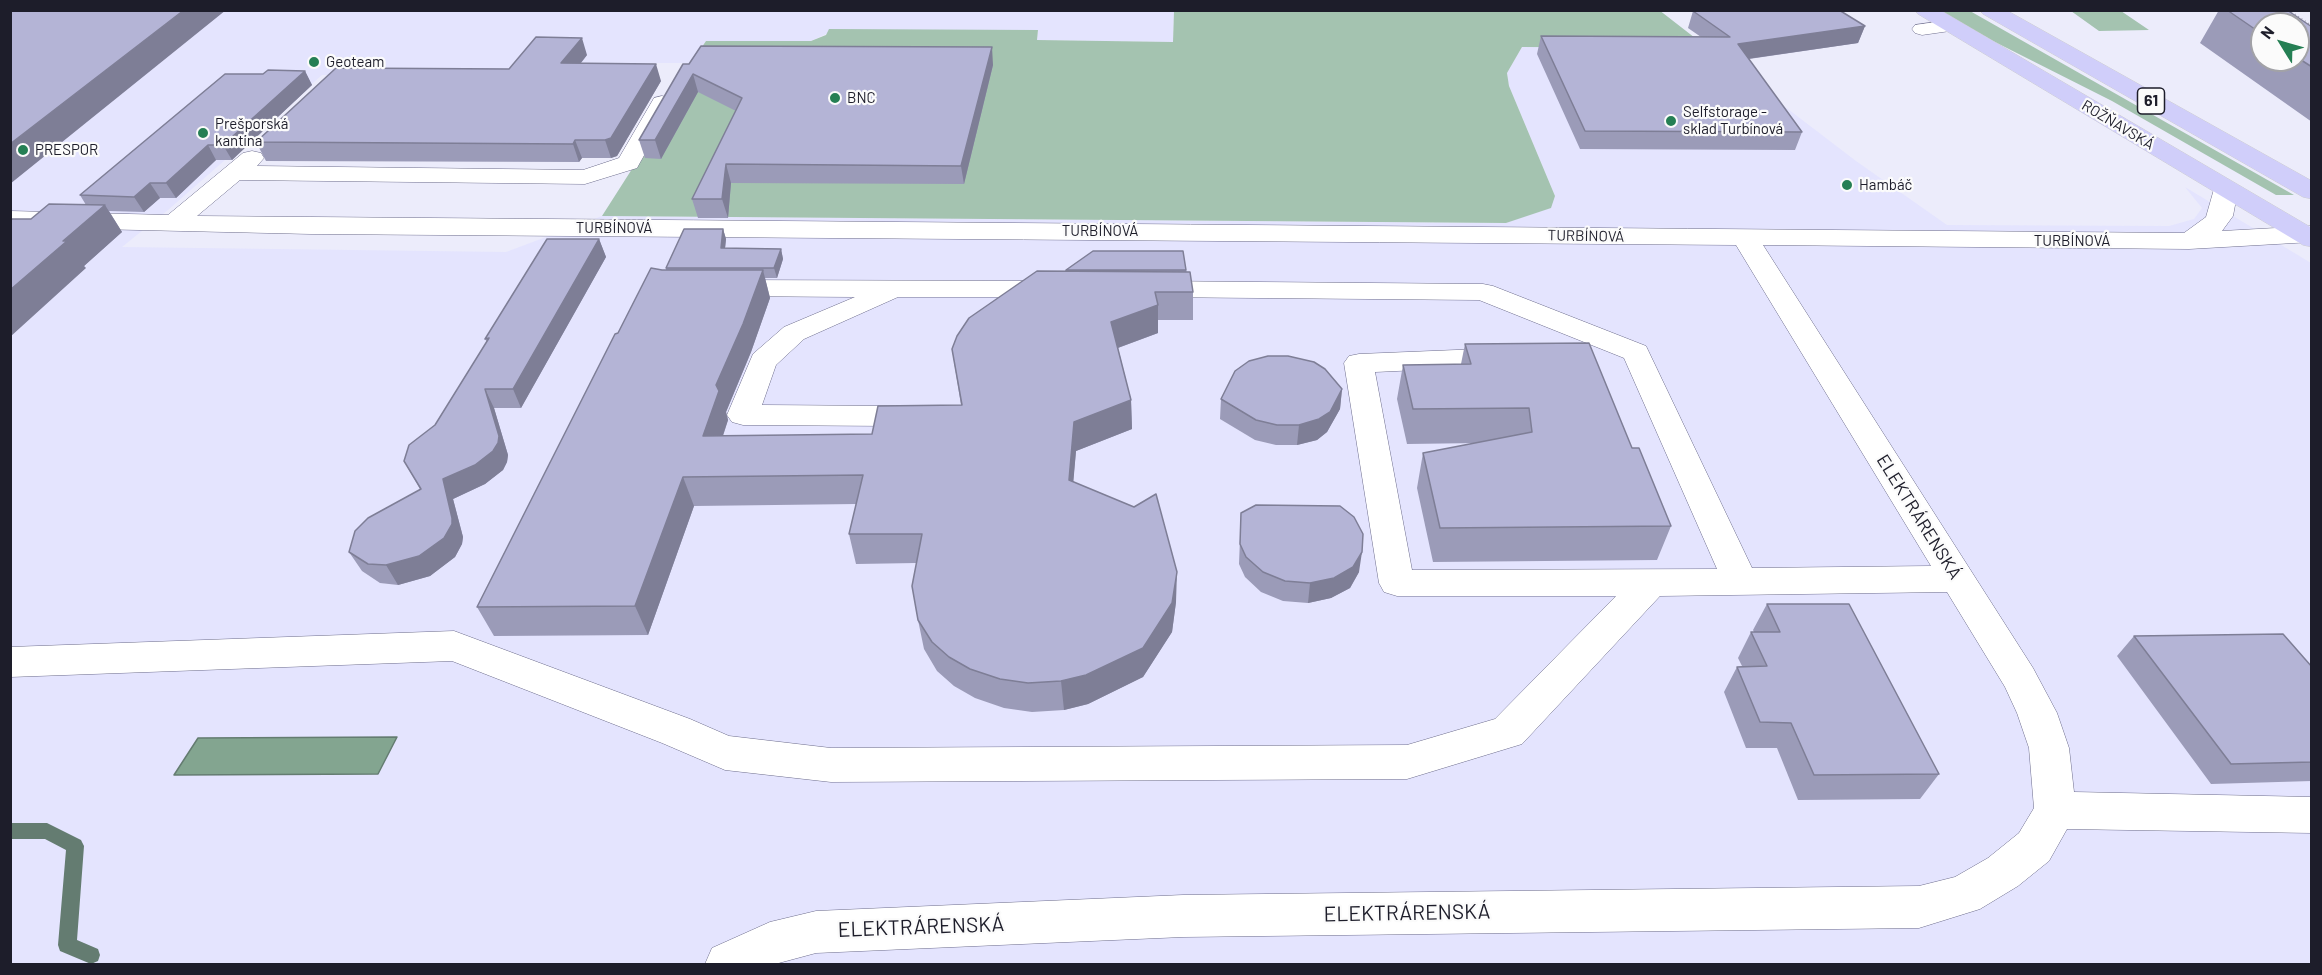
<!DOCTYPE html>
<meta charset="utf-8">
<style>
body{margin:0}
#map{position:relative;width:2322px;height:975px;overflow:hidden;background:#ececfb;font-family:Barlow,sans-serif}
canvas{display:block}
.frame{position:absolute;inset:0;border:12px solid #1d1d2a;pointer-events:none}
.north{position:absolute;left:2250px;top:12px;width:60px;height:60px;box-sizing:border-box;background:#fbfbfb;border:2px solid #a2a2a7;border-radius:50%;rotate:307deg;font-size:16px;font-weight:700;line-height:24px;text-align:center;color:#1d1d2a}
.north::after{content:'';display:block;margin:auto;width:21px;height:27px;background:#257f54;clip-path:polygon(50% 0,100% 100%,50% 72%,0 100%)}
</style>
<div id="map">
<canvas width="2322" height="975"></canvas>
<div class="frame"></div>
<div class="north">N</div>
</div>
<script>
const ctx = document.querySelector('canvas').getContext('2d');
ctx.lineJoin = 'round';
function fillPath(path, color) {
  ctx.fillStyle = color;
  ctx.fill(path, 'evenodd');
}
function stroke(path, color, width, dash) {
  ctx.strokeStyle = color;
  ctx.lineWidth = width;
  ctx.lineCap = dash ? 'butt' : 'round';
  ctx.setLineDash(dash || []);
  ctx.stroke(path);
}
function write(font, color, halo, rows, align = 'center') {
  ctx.font = font + ' Barlow,sans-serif';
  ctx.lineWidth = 4.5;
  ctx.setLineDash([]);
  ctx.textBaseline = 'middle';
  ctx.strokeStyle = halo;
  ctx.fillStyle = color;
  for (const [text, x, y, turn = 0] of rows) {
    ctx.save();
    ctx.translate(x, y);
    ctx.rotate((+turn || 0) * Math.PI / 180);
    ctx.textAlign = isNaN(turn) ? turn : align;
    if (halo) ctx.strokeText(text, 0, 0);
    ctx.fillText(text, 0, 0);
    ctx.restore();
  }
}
const built = new Path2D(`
 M10 11H1174L1173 42 1037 40 1038 30 826 34 811 41H706L691 63H607L599 74 522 76 322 75 168 210 122 247 506 252 602 216 1506 223 1555 196 1509 86 1507 73 1522 47 1708 48 1856 161 1947 225 2169 226 2194 219 2202 208 2185 187 2311 263V964H11Z`);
const green = new Path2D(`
 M1659 10 1708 48 1522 47 1507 73 1509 86 1555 196 1551 208 1506 223 602 216 632 169H636L680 97 691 63 706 41H811L826 35 829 29 1038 30 1037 40 1173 42 1174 11Z
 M1940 11H1970L2294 195H2276L2112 101 1993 41Z
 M2071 11H2121L2149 30 2099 31Z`);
const water = new Path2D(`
 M397 737 378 774 174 775 198 738Z`);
const stream = new Path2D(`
 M10 823H47L81 840 84 846 77 940 98 949 100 955 98 961 91 964 60 951 58 945 66 850 45 839H10Z`);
const path = new Path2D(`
 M2288 10 2312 26`);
const minor = new Path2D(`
 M1950 20 1957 22 1960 26 1957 30 1922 35 1915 33 1912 29 1915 25Z
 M662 96 670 98 673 103 637 168 585 184 240 180 197 216 2184 233 2206 217 2214 189 2217 184 2226 182 2235 184 2238 189 2233 216 2222 231 2312 226V242L2189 249 1763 245 2033 668 2057 713 2069 748 2074 792 2312 797V833L2067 829 2049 861 2018 886 1980 909 1919 928 1183 937 816 953 775 964H705L712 948 770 922 816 911 1183 895 1919 886 1955 877 1988 858 2019 833 2034 808 2029 748 2017 713 2005 687 1947 592 1660 596 1522 744 1407 779 831 782 725 770 662 743 452 661 10 677V647L454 631 690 719 729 736 831 748 1407 745 1495 719 1616 596H1397L1384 592 1379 583 1344 363 1349 356 1359 354 1505 348 1515 351 1520 357 1515 363 1505 366 1375 372 1412 570 1717 569 1624 358 1479 300 1148 297 1138 295 1134 289 1138 283 1148 281 1483 284 1493 286 1646 346 1752 568 1931 566 1736 245 311 234 10 227V211L168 215 243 153 252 151 261 153 264 158 257 166 583 170 619 158 654 98Z
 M722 280 1057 281 1067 283 1071 289 1067 295 1057 297H898L804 339 776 365 762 405 894 406 905 409 910 416 905 423 894 426 743 425 732 422 727 415 753 354 784 327 855 297 722 296 712 294 708 288 712 282Z`);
const major = new Path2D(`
 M1915 10H1940L2312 228V247L2303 245 1918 14Z
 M1980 10H2006L2312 181V199L2303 197 1983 14Z`);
const wall = new Path2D(`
 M2219 10H2287L2312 27V122L2200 43ZM2262 24H2298V60H2262Z
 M1693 11 1865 26 1858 43 1749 59 1802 132 1795 150 1580 149 1537 54 1541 36 1701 37 1688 28Z
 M587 55 581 63 661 81 617 156 611 158H582L579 162 266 161 256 142 509 69Z
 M683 64 993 65 964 184 731 183 728 218H698L692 199 736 111 698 92 661 159 645 158 639 140Z
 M305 71 312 85 232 160H216L176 198H160L144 212 109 211 122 232 84 266 86 268 31 219 86 205 80 195 263 74Z
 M723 229 726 239 725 248 781 249 783 259 777 278H765L770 298 751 352 726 412 728 420 723 436 872 434 961 405 952 349 1066 271V270H1186L1193 292V320H1158V333L1118 348 1131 400 1132 429 1076 451 1073 482 1176 602 1172 632 1143 677 1088 704 1064 710 1032 712 1004 708 975 698 954 686 937 671 924 649 918 620 916 563 856 564 849 534 856 504 694 506 648 635 494 636 477 607 618 333 666 270V268Z
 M599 239 606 257 521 408H494L508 455 507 462 503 470 485 484 453 499 463 537 462 544 455 557 430 576 398 585 380 583 362 571 349 552 420 489 404 461 435 425 487 342 485 339Z
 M1465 344 1632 448 1671 526 1657 560 1433 562 1417 488 1423 453 1479 443 1407 444 1397 399 1403 365 1461 364Z
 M1342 389 1340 409 1327 432 1317 440 1297 445H1276L1255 440 1220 419 1221 399Z
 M1241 513 1359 572 1350 588 1331 598 1308 603 1283 601 1261 592 1245 577 1239 564Z
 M1767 604 1939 774 1920 799 1798 800 1777 748H1746L1724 692 1737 667 1742 666 1738 658 1751 632H1754L1753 630Z
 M2134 636 2312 667V781L2211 784 2117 656Z`);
const shadedWall = new Path2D(`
 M184 10H226L10 184V144Z
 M1865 26 1858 43 1733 61 1738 44Z
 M582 38 587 55 567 80 561 63Z
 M992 47 993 65 964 184 961 166Z
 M656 64 661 81 617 156 611 158 605 140Z
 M305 71 312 85 232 160 223 145Z
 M693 74 698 92 661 159 655 140Z
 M575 140 582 158 579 162 573 144Z
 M208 145 216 160 176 198 166 183Z
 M726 164 731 183 728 218 722 199Z
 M150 183 160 198 144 212 134 197Z
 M105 205 122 232 84 266 86 268 10 337V290L63 241Z
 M723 229 726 239 724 258 721 248Z
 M599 239 606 257 521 408 513 389Z
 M781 249 783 259 777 278 774 268Z
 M763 270 770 298 751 352 726 412 728 420 713 465 703 436 716 385Z
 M1158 305V333L1112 350 1111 322Z
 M485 389 494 408 508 455 507 462 503 470 485 484 453 499 463 537 462 544 455 557 430 576 398 585 386 565 443 479Z
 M1342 389 1340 409 1327 432 1317 440 1297 445 1299 425Z
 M1131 400 1132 429 1076 451 1071 509 1069 480 1074 422Z
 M683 477 694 506 648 635 635 606Z
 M1362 552 1359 572 1350 588 1331 598 1308 603 1310 583Z
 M1177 572 1176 602 1172 632 1143 677 1088 704 1064 710 1061 681Z`);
const building = new Path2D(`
 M10 10H184L10 144Z
 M1839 10 1865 26 1738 44 1802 132 1585 131 1541 36 1730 37 1693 11Z
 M2227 10H2287L2312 27V67L2298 58V24H2262V34Z
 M536 37 582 38 561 63 656 64 611 138 605 140H575L573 144 256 142 336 68 509 69Z
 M701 46 992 47 961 166 726 164 722 199H692L742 98 693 74 655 140H639L683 64H689Z
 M268 70 305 71 223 145H208L166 183H150L134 197 80 195 225 74H263Z
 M49 204 105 205 63 241H67L10 290V220L12 219H31Z
 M684 229H723L721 248 781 249 774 268H666Z
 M547 239H599L513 389H485L499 436 498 443 493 451 475 465 443 479 452 518V524L444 538 419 556 386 565 368 564 349 552 355 531 368 518 421 489 404 461 409 445 435 425 489 338 485 339Z
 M1093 251H1183L1186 270H1066Z
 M651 268 662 270H763L743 324 716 385 719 391 703 436 872 434 878 406 962 405 952 349 957 336 969 318 1037 271 1190 272 1193 292H1155L1158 305 1111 322 1131 400 1074 422 1069 480 1134 507 1156 494 1177 572 1172 603 1143 648 1086 675 1061 681 1028 683 1000 679 970 669 949 657 932 642 918 620 912 586 922 534H849L863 475 683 477 635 606 477 607 615 334 618 333Z
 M1589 343 1632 448H1639L1671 526 1440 528 1423 453 1532 432 1529 408 1413 409 1403 365 1471 364 1465 344Z
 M1268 356H1288L1314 362 1325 369 1342 389 1330 412 1319 419 1299 425H1277L1256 420 1221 399 1235 371 1249 361Z
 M1256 505 1340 506 1354 517 1363 534 1362 552 1353 567 1334 578 1310 583 1285 581 1263 572 1246 557 1240 544 1241 513Z
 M1767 604H1849L1939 774 1814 775 1791 723 1760 722 1737 667 1767 666 1751 632H1780Z
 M2283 634 2312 667V762L2231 764 2134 636Z`);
const markers = [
 [314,62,6,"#257f54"],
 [835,98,6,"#257f54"],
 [1671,121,6,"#257f54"],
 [203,133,6,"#257f54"],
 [23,150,6,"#257f54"],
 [1847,185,6,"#257f54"]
];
const farPoinames = [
 ["Geoteam",326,62],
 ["BNC",847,98],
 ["Selfstorage -",1683,112],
 ["sklad Turbínová",1683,129],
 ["Prešporská",215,124],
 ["kantína",215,141],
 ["PRESPOR",35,150],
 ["Hambáč",1859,185]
];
const farStreetnames = [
 ["ROŽŇAVSKÁ",2118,125,31],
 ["TURBÍNOVÁ",614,228],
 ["TURBÍNOVÁ",1100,231],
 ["TURBÍNOVÁ",1586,236,1],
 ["TURBÍNOVÁ",2072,241]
];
const shields = [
 [2151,101,27]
];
const shieldNames = [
 ["61",2151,101]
];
const streetNames = [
 ["ELEKTRÁRENSKÁ",1919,517,58]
];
const nearStreetnames = [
 ["ELEKTRÁRENSKÁ",1407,913,-1],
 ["ELEKTRÁRENSKÁ",921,927,-2]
];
fillPath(built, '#e4e4fe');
fillPath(green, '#a4c3b0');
fillPath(water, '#83a590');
stroke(water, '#647c71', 1.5);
fillPath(stream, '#647c71');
stroke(minor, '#6e6e8d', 1);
stroke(major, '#cdcdd0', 1);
stroke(path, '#a4a4b3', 2, [1, 3]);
fillPath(minor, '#fff');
fillPath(major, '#d0cefa');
fillPath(wall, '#9b9bb8');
fillPath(shadedWall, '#7e7e96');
fillPath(building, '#b4b4d6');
stroke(building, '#7e7e96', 1.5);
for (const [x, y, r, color] of markers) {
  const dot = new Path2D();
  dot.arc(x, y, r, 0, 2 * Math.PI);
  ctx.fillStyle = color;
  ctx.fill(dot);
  stroke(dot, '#fbfbfb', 2);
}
write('15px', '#1d1d2a', '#fbfbfb', farPoinames, 'left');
write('15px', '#1d1d2a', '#fbfbfb', farStreetnames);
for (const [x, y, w] of shields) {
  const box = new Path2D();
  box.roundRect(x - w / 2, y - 13, w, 26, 4.5);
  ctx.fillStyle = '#fbfbfb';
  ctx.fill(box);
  stroke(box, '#1d1d2a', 1.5);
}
write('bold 16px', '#1d1d2a', null, shieldNames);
write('18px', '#1d1d2a', '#fbfbfb', streetNames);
write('21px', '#1d1d2a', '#fbfbfb', nearStreetnames);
</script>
